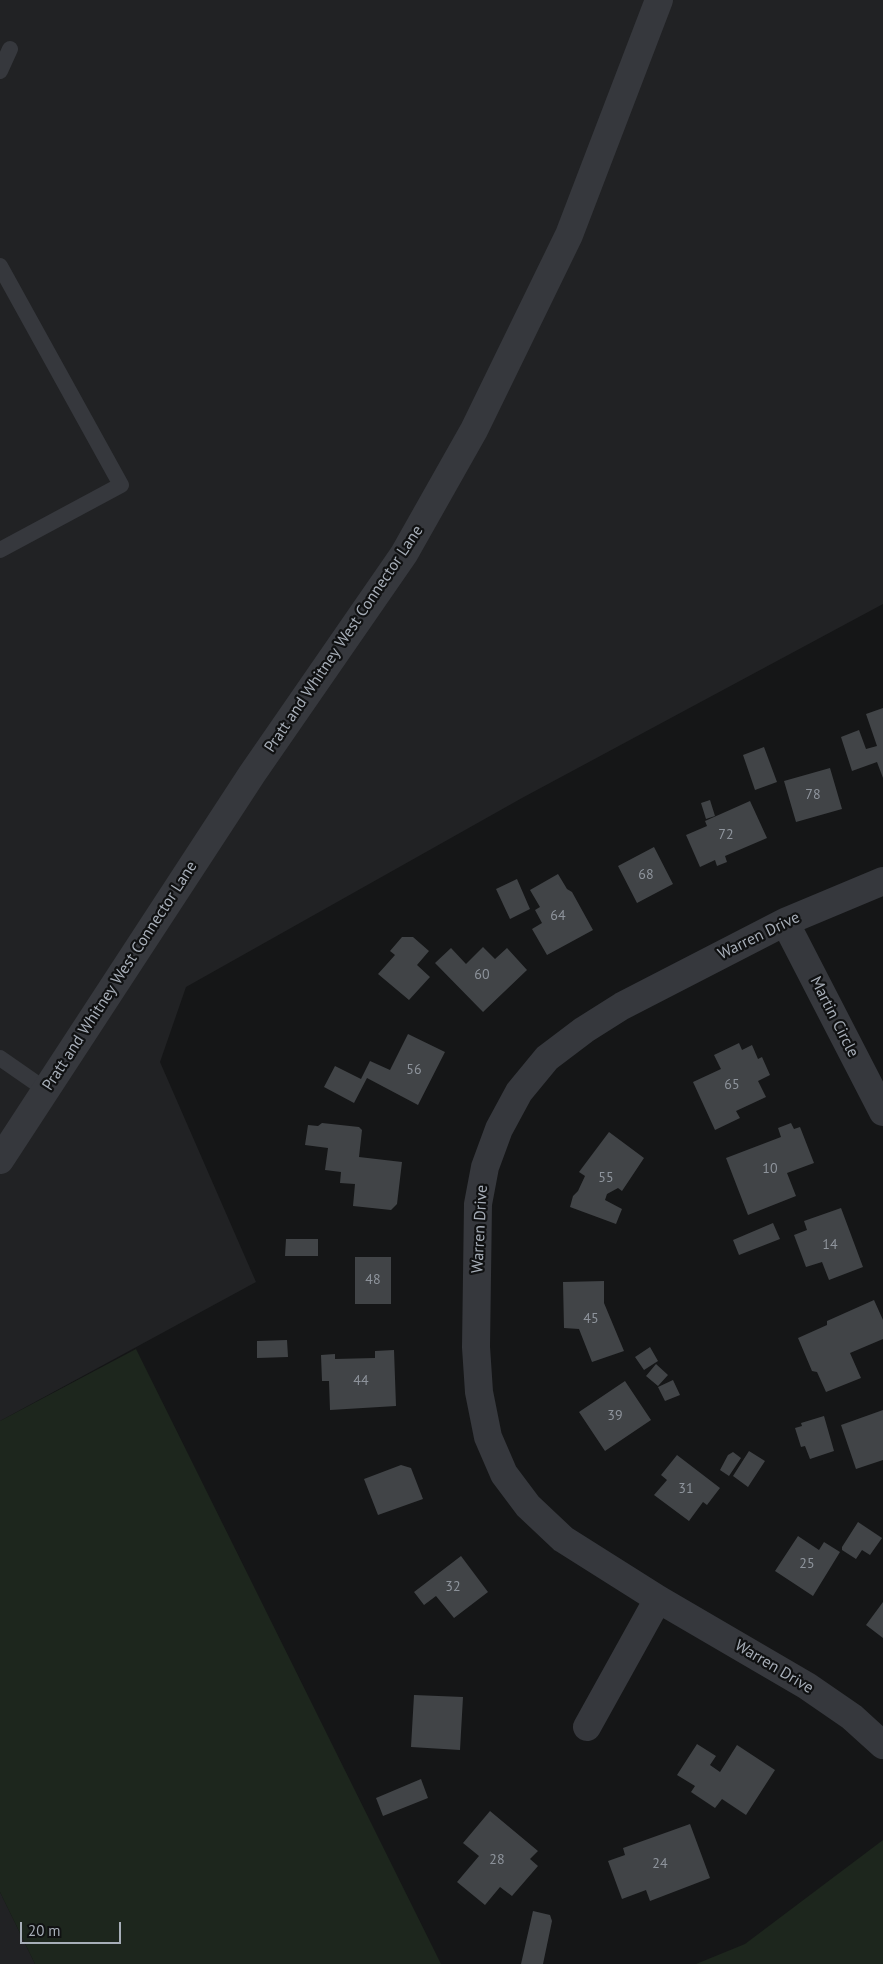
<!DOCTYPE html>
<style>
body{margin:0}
#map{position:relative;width:883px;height:1964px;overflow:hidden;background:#151617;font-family:"PT Sans",sans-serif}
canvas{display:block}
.scale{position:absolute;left:20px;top:1922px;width:101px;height:22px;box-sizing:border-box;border:2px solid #a7aeb8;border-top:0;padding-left:6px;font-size:15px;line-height:18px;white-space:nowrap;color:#a7aeb8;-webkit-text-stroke:4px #101112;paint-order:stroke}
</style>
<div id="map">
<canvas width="883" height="1964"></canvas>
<div class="scale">20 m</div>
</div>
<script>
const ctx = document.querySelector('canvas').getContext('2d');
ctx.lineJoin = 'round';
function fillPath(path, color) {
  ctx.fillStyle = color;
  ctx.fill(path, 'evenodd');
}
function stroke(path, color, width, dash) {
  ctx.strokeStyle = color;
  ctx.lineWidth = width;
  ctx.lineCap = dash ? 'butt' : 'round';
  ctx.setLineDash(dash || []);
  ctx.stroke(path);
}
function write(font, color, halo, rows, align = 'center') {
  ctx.font = font + ' "PT Sans",sans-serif';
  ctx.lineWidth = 4.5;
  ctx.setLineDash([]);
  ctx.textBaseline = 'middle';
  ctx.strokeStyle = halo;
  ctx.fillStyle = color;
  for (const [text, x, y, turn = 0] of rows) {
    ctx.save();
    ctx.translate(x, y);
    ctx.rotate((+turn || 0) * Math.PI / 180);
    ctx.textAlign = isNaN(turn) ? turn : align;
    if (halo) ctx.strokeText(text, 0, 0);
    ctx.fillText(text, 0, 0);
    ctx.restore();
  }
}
const built = new Path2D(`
 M0 0H883V604L522 798 186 987 160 1062 256 1282 0 1421Z
 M0 1892 35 1964H0Z`);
const green = new Path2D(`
 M136 1349 441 1964H35L0 1892V1421Z
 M883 1840V1964H696L745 1944Z`);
const building = new Path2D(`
 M883 708V778L877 762 852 771 841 737 859 730 866 749 877 746 866 714Z
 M764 747 777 782 755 790 743 755Z
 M830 768 842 809 796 822 784 781Z
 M710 800 715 816 706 819 701 803Z
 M750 801 767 838 725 856 727 862 717 866 715 860 700 867 686 835 707 826 705 821Z
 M654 847 673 884 637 903 618 866Z
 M558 874 567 889 572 892 593 930 547 955 532 929 542 923 535 910 540 907 530 890Z
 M517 879 530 909 510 919 496 889Z
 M402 937H413L429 951 417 965 430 977 409 1000 378 974 395 955 390 951Z
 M483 947 495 959 507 948 527 970 483 1012 435 963 451 948 466 964Z
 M408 1034 445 1052 418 1105 367 1078 354 1103 324 1087 335 1066 361 1079 370 1061 390 1070Z
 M739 1043 742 1050 752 1045 758 1059 762 1057 770 1075 758 1081 766 1097 736 1111 740 1118 715 1130 693 1082 721 1069 714 1055Z
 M322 1123 359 1127 362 1130 359 1157 402 1162 397 1204 391 1210 353 1206 355 1184 340 1183 341 1172 325 1170 328 1148 305 1145 308 1125 318 1126Z
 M791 1123 794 1129 800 1127 814 1163 787 1173 796 1196 748 1215 726 1158 781 1137 778 1128Z
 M609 1132 644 1158 622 1191 618 1188 607 1194 605 1200 622 1209 616 1224 570 1207 573 1196 578 1191 585 1176 579 1172Z
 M841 1208 863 1267 829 1280 822 1262 806 1267 794 1235 807 1230 804 1221Z
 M773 1223 780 1239 739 1255 733 1240Z
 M286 1239H318V1256H285Z
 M355 1257H391V1304H355Z
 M604 1281V1303L624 1351 592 1362 579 1329 564 1328 563 1282Z
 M874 1300 883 1320V1339L850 1353 861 1378 826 1392 817 1372 812 1371 798 1338 827 1325V1321Z
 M287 1340 288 1357 257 1358V1341Z
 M650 1347 658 1361 644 1370 635 1357Z
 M394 1350 396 1406 330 1410 329 1381H322L321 1355 335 1354V1359L375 1358V1351Z
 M656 1364 668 1375 658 1386 646 1376Z
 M673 1380 680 1395 665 1401 658 1387Z
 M625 1381 651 1420 605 1451 579 1412Z
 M883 1410V1460L856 1469 841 1425Z
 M824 1416 834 1451 810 1459 805 1446 801 1447 795 1428 802 1426 801 1423Z
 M749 1451 765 1461 748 1487 733 1476Z
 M733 1452 741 1458 729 1476 720 1470 728 1455Z
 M677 1455 720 1488 707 1505 703 1502 689 1521 654 1495 667 1480 661 1475Z
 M401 1465 411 1468 423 1499 378 1515 364 1479Z
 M858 1522 882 1538 870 1555 862 1550 856 1559 842 1550V1547Z
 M798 1536 819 1550 824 1542 840 1552 813 1596 775 1571Z
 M461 1556 488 1592 454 1618 436 1596 424 1605 414 1592Z
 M883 1602V1638L866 1625Z
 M414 1695 463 1697 460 1750 411 1747Z
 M697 1744 716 1756 710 1765 720 1772 737 1745 775 1770 746 1815 722 1799 715 1808 691 1792 695 1786 677 1775Z
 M421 1779 428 1798 383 1816 376 1798Z
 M490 1811 538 1851 530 1859 538 1866 512 1896 500 1887 485 1905 457 1882 479 1856 463 1843Z
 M690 1824 710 1878 650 1901 646 1890 622 1899 608 1861 625 1855 623 1848Z
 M533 1911 550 1915 552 1921 543 1964H521Z`);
const service = new Path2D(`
 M0 71 10 49
 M0 266 121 485 0 550
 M0 1058 46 1090`);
const minor = new Path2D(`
 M883 881 785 922 622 1006 584 1030 547 1058 519 1092 499 1129 485 1167 478 1204 476 1347 479 1392 488 1437 504 1474 528 1506 563 1539 658 1599 807 1686 852 1717 883 1745
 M785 922 883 1112
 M0 1160 252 774 404 554 474 430 569 235 659 0
 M587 1727 658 1599`);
const numberNames = [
 ["78",813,795],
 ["72",726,835],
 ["68",646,875],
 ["64",558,916],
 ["60",482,975],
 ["56",414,1070],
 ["65",732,1085],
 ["10",770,1169],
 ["55",606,1178],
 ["14",830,1245],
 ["48",373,1280],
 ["45",591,1319],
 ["44",361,1381],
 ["39",615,1416],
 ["31",686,1489],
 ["25",807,1564],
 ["32",453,1587],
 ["28",497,1860],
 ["24",660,1864]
];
const streetNames = [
 ["Pratt and Whitney West Connector Lane",344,639,-56],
 ["Warren Drive",759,936,-26],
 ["Pratt and Whitney West Connector Lane",120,976,-57],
 ["Martin Circle",834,1017,63],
 ["Warren Drive",480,1229,-87],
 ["Warren Drive",774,1667,31]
];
fillPath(built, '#212224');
fillPath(green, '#1d261d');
fillPath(building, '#414447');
stroke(service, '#36383d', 16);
stroke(minor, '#36383d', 28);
write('14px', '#8e949c', null, numberNames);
write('16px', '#a7aeb8', '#101112', streetNames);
</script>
